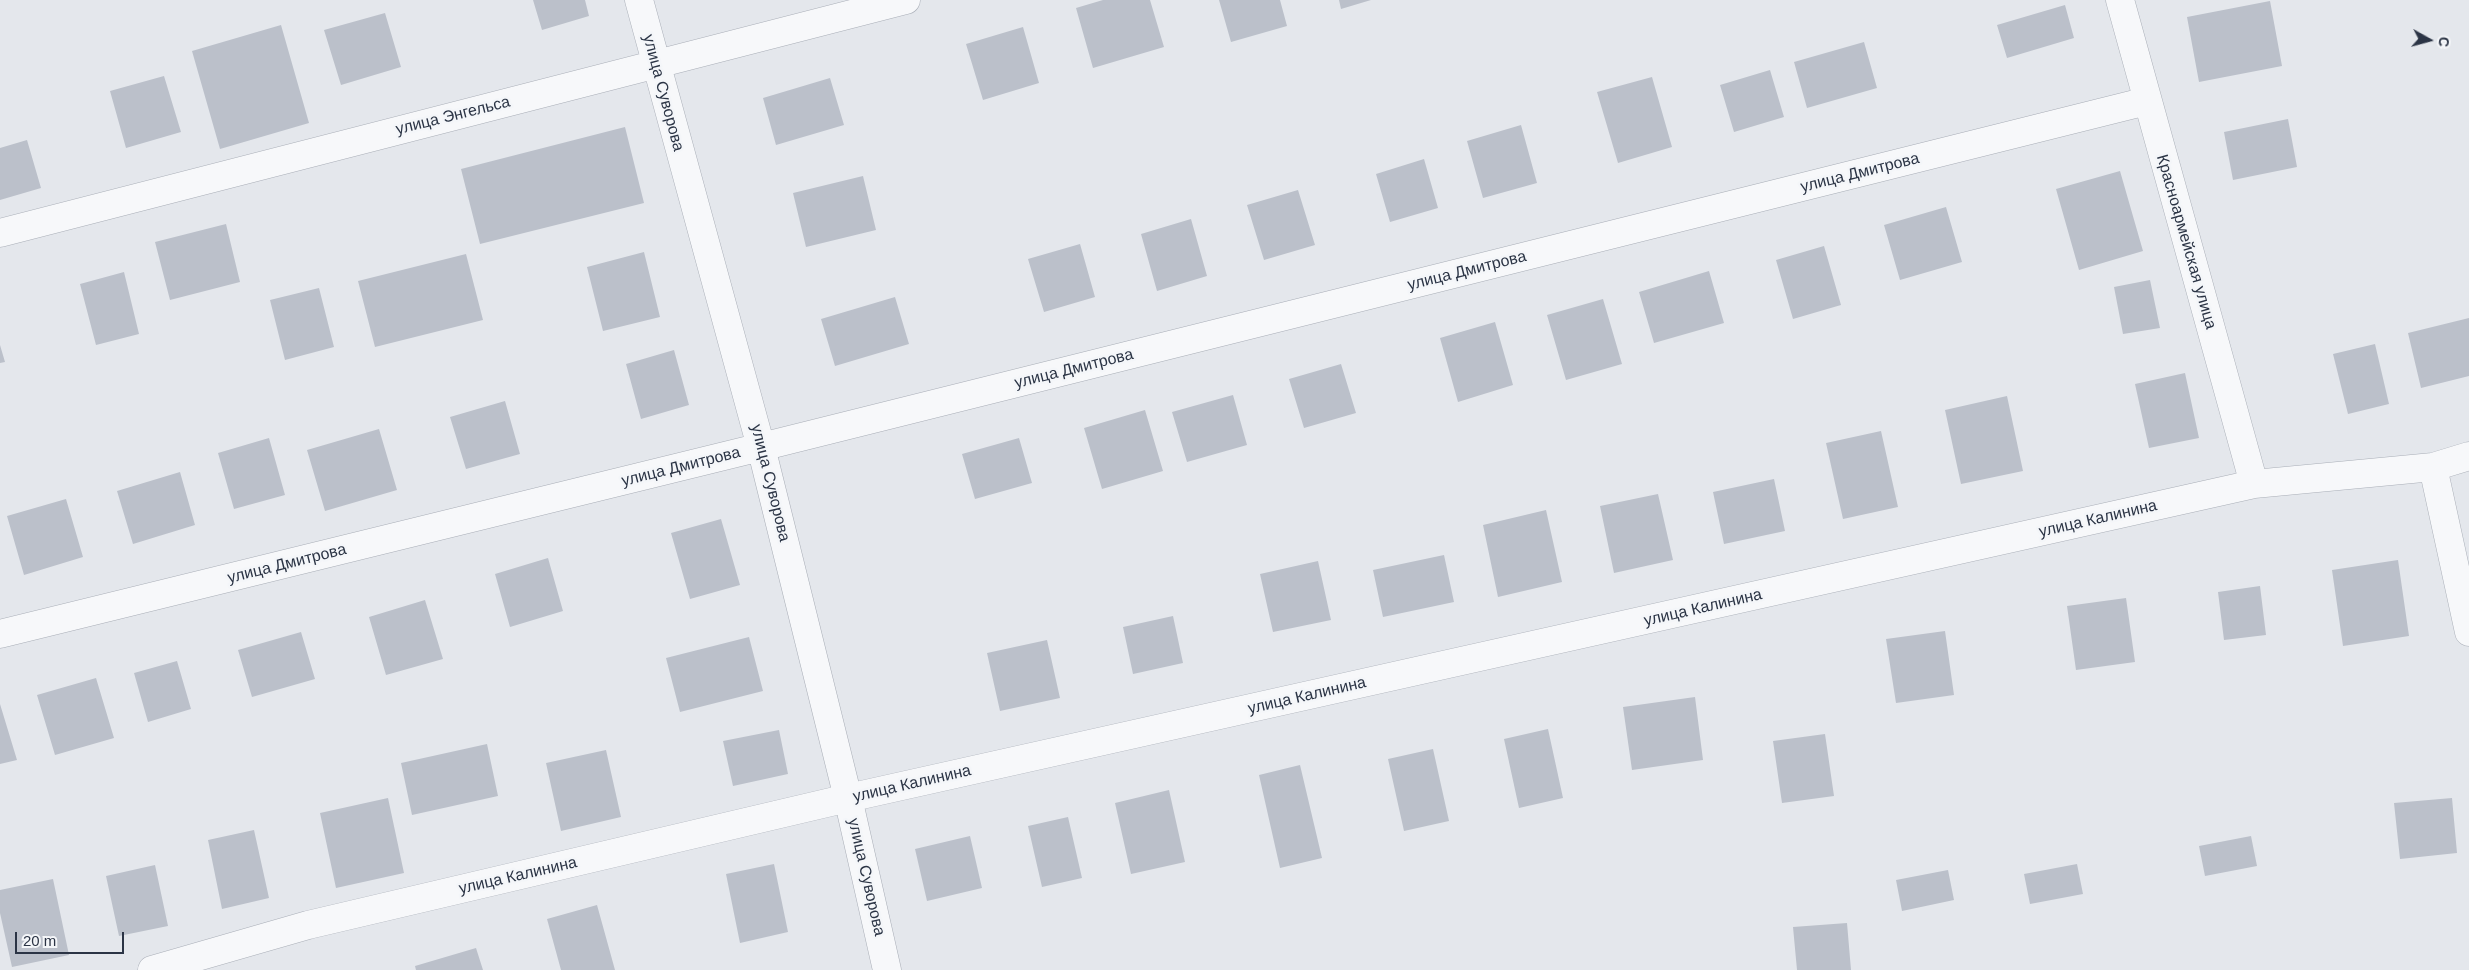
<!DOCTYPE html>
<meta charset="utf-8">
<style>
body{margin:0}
#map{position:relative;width:2469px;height:970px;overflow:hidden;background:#e4e7ec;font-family:Helvetica,sans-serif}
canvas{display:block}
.north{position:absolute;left:2404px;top:15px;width:50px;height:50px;-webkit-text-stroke:4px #f4f6f9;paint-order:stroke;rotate:97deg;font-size:14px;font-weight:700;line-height:20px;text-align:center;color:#2b3445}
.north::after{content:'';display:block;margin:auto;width:18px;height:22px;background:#2b3445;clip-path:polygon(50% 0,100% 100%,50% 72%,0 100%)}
.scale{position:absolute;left:15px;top:932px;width:109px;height:22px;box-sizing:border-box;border:2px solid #2b3445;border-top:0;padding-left:6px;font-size:15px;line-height:18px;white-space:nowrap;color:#2b3445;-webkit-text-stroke:4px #f4f6f9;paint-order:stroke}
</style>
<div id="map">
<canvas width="2469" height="970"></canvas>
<div class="north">С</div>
<div class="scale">20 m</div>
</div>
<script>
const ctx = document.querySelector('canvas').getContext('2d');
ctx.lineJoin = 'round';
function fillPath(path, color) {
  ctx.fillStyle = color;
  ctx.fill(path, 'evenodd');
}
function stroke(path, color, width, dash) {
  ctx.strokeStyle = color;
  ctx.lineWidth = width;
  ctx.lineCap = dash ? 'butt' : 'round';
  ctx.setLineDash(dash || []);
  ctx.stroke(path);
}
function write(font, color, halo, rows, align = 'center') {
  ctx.font = font + ' Helvetica,sans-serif';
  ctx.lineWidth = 5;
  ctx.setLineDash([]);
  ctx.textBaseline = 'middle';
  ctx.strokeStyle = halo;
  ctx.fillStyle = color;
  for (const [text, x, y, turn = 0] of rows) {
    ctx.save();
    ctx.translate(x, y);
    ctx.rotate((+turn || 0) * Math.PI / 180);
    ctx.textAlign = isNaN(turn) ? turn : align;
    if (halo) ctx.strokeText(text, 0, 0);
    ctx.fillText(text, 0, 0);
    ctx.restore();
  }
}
const building = new Path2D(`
 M533 0H585L589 16 542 30Z
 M1103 0H1150L1164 47 1093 68 1076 8Z
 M1219 0H1280L1287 26 1231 42Z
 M1339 0H1371L1341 9Z
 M2270 1 2282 66 2199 82 2187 17Z
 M2065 5 2074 38 2007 58 1997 25Z
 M385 13 401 67 341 85 324 30Z
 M281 25 309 123 220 149 192 51Z
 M1023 27 1039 83 983 100 966 44Z
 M1864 42 1877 88 1807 108 1794 62Z
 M1770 70 1784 117 1734 132 1720 85Z
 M164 76 181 132 126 148 110 91Z
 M1652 77 1672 147 1618 163 1597 92Z
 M830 78 844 125 776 145 763 98Z
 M2288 119 2297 167 2233 180 2224 132Z
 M1521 125 1537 183 1483 198 1467 141Z
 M625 127 644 203 480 244 461 169Z
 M27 140 41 188 0 200V148Z
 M1424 159 1438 208 1390 222 1376 174Z
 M2120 171 2143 251 2079 270 2056 189Z
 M863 176 876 230 806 247 793 193Z
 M1298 190 1315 245 1264 260 1247 205Z
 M1946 207 1962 262 1900 280 1884 225Z
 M1191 219 1207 276 1157 291 1141 234Z
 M226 224 240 282 170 300 155 242Z
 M1080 244 1095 297 1044 312 1028 259Z
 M1824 246 1841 305 1793 319 1776 260Z
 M644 252 660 317 603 331 587 267Z
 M466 254 483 320 375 347 358 281Z
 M1709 271 1724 323 1654 343 1639 292Z
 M124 272 139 334 96 345 80 284Z
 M2150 280 2160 328 2123 334 2114 287Z
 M319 288 334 347 285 360 270 300Z
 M895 297 909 344 835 366 821 319Z
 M1603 299 1622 364 1566 380 1547 315Z
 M2469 318V376L2421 388 2408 333Z
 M1495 322 1513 385 1458 402 1440 338Z
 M2375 344 2389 404 2348 414 2333 354Z
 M0 345 5 362 0 363Z
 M674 350 689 405 641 419 626 364Z
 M1341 364 1356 413 1304 428 1289 379Z
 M2185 373 2199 438 2149 448 2135 384Z
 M1233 395 1247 445 1187 462 1172 412Z
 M2007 396 2023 471 1961 484 1945 410Z
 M505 401 520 454 466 469 450 417Z
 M1145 410 1163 471 1102 489 1084 428Z
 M379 429 397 490 325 511 307 450Z
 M1881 431 1898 507 1843 519 1826 443Z
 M269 438 285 495 234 509 218 453Z
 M1019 438 1032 483 975 499 962 454Z
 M180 472 195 525 133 544 117 491Z
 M1774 479 1785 531 1724 544 1713 492Z
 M1658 494 1673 560 1614 573 1600 506Z
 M66 499 83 557 24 575 7 516Z
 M1546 510 1562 582 1498 597 1483 525Z
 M721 519 740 585 690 599 671 533Z
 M1444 555 1454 602 1383 617 1373 570Z
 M548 558 563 611 510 627 495 574Z
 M2398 560 2409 636 2343 646 2332 570Z
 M1318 561 1331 620 1273 632 1260 574Z
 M2260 586 2266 635 2224 640 2218 592Z
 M2126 598 2135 662 2076 670 2067 606Z
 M425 600 443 659 386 675 369 617Z
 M1173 616 1183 663 1133 674 1123 627Z
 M1945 631 1954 695 1896 703 1886 639Z
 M301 632 315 679 252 697 238 650Z
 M749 637 763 691 680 712 666 658Z
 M1047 640 1060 698 1000 711 987 653Z
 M177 661 191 709 148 722 134 673Z
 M96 678 114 738 55 755 37 695Z
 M1695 697 1703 760 1632 770 1623 707Z
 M0 704 17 760 0 764Z
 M1548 729 1563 798 1519 808 1504 739Z
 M779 730 788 774 733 786 723 741Z
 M1825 734 1834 796 1782 803 1773 741Z
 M487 744 498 796 412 815 401 763Z
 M1433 749 1449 821 1404 831 1388 759Z
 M606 750 621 817 561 831 546 763Z
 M1300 765 1322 858 1280 868 1259 775Z
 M1169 790 1185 862 1131 874 1115 803Z
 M388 798 404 873 336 888 320 813Z
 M2452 798 2457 853 2400 859 2394 803Z
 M1068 817 1082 878 1042 887 1028 826Z
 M254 830 269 898 222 909 208 840Z
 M970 836 982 888 927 901 915 849Z
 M2251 836 2257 866 2205 876 2199 846Z
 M774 864 788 932 740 943 726 874Z
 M2077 864 2083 894 2030 904 2024 874Z
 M155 865 168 926 119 936 106 876Z
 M1948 870 1954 900 1902 911 1896 880Z
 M53 879 69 955 12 967 0 913V890Z
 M597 905 615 970H561L547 919Z
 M1847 923 1851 970H1797L1793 927Z
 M476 948 483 970H416L415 966Z`);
const minor = new Path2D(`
 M639 0 761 447 848 798 887 970
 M2120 0 2254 484
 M0 233 906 0
 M2433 467 2469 632
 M0 634 761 447 2147 101
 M152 970 308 925 848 798 2254 484 2433 467 2469 456`);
const streetNames = [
 ["улица Суворова",663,93,75],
 ["улица Энгельса",453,116,-14],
 ["улица Дмитрова",1860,173,-14],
 ["Красноармейская улица",2186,242,74],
 ["улица Дмитрова",1467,271,-14],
 ["улица Дмитрова",1074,369,-14],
 ["улица Дмитрова",681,467,-14],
 ["улица Суворова",770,483,76],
 ["улица Калинина",2098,519,-13],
 ["улица Дмитрова",287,564,-14],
 ["улица Калинина",1703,608,-13],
 ["улица Калинина",1307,696,-13],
 ["улица Калинина",912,784,-13],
 ["улица Калинина",518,876,-13],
 ["улица Суворова",866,877,77]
];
fillPath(building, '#bbc0ca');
stroke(minor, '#a9aeb7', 29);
stroke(minor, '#f7f8fa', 28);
write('16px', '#2b3445', '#f4f6f9', streetNames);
</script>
